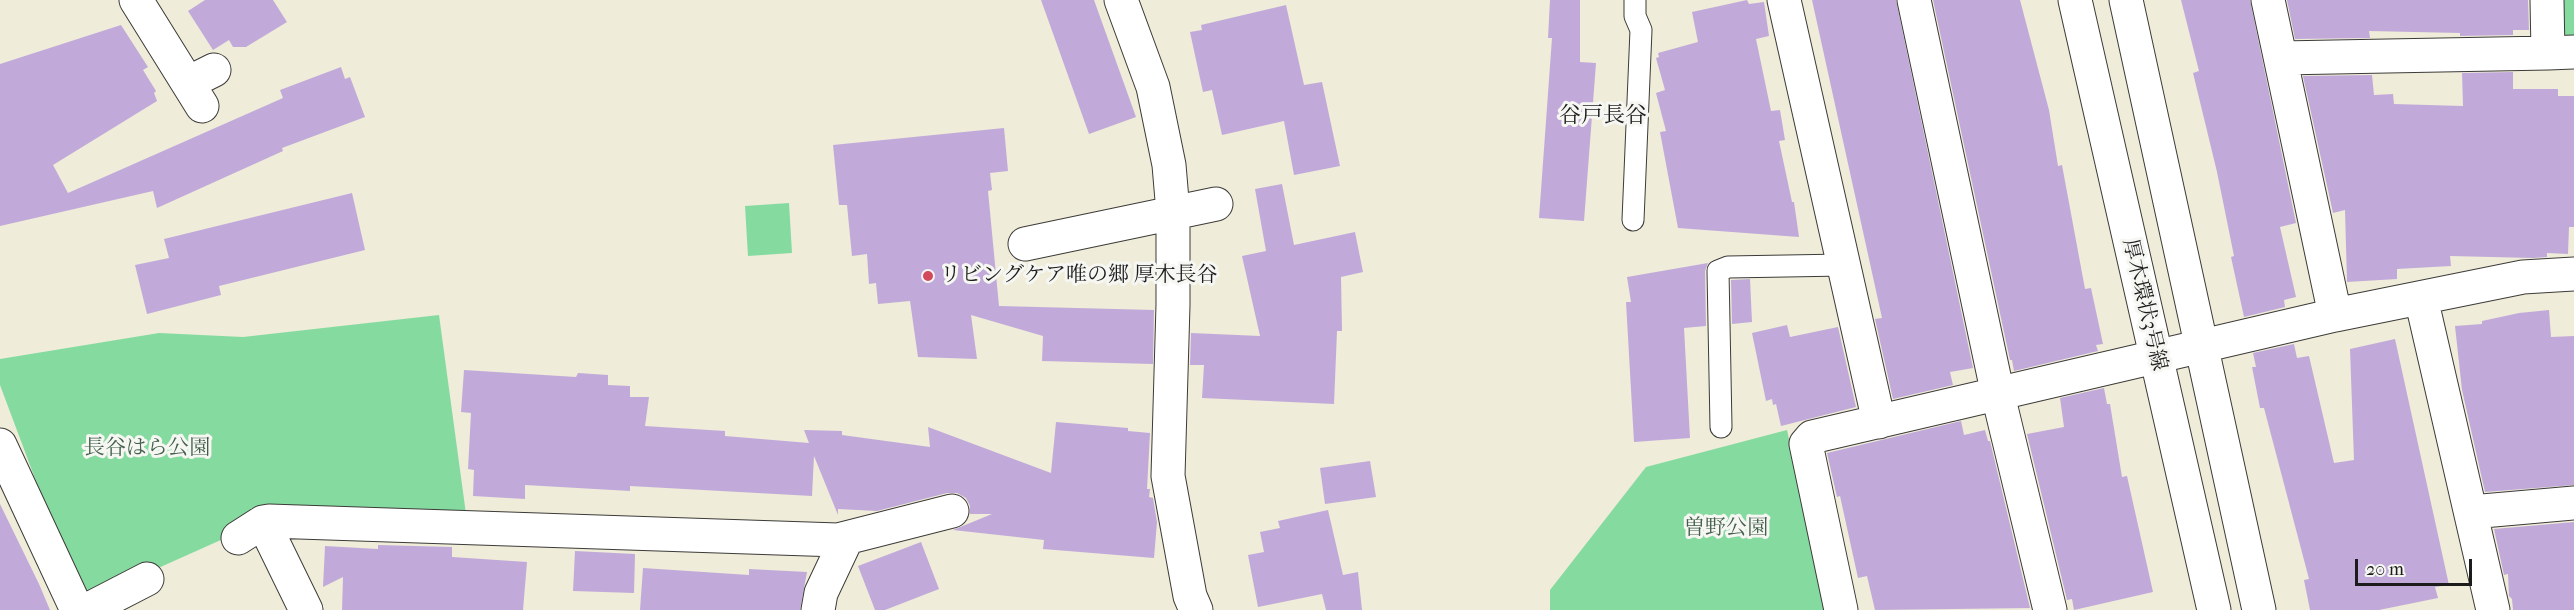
<!DOCTYPE html>
<meta charset="utf-8">
<style>
body{margin:0}
#map{position:relative;width:2574px;height:610px;overflow:hidden;background:#efecd9;font-family:"IM FELL French Canon",serif}
canvas{display:block}
.scale{position:absolute;left:2355px;top:559px;width:117px;height:27px;box-sizing:border-box;border:3px solid #1c1c1c;border-top:0;padding-left:8px;font-size:18px;line-height:21px;white-space:nowrap;color:#1c1c1c;-webkit-text-stroke:4px #f6f6f2;paint-order:stroke}
</style>
<div id="map">
<canvas width="2574" height="610"></canvas>
<div class="scale">20 m</div>
</div>
<script>
const ctx = document.querySelector('canvas').getContext('2d');
ctx.lineJoin = 'round';
function fillPath(path, color) {
  ctx.fillStyle = color;
  ctx.fill(path, 'evenodd');
}
function stroke(path, color, width, dash) {
  ctx.strokeStyle = color;
  ctx.lineWidth = width;
  ctx.lineCap = dash ? 'butt' : 'round';
  ctx.setLineDash(dash || []);
  ctx.stroke(path);
}
function write(font, color, halo, rows, align = 'center') {
  ctx.font = font + ' "IM FELL French Canon","Noto Serif JP",serif';
  ctx.lineWidth = 6;
  ctx.setLineDash([]);
  ctx.textBaseline = 'middle';
  ctx.strokeStyle = halo;
  ctx.fillStyle = color;
  for (const [text, x, y, turn = 0] of rows) {
    ctx.save();
    ctx.translate(x, y);
    ctx.rotate((+turn || 0) * Math.PI / 180);
    ctx.textAlign = isNaN(turn) ? turn : align;
    if (halo) ctx.strokeText(text, 0, 0);
    ctx.fillText(text, 0, 0);
    ctx.restore();
  }
}
const green = new Path2D(`
 M2564 0H2574V41L2563 36Z
 M789 203 792 253 748 256 745 206Z
 M439 315 466 514 232 535 89 599 58 540 0 385V359L159 333 243 337Z
 M1787 430 1826 610H1550V590L1646 467Z`);
const building = new Path2D(`
 M205 0H273L287 22 246 47H233L229 40 213 50 188 11Z
 M1041 0H1094L1136 117 1089 134Z
 M1550 0H1580V62L1596 63 1584 221 1539 218 1552 38H1548Z
 M1747 0 1749 4 1764 2 1769 36 1756 39 1771 111 1780 110 1785 140 1779 141 1792 202H1794L1799 237 1678 228 1660 132 1666 131 1656 93 1665 90 1656 58 1659 57 1658 53 1698 42 1692 12Z
 M1812 0H1896L1973 368 1950 372 1953 385 1893 399 1875 319 1882 318Z
 M1933 0H2020L2049 110 2058 166 2062 165 2085 289 2091 288 2103 344 2096 345 2098 351 2014 371 2012 360H2010Z
 M2181 0H2250L2296 223 2280 227 2296 297 2284 300 2285 307 2244 317 2231 257 2234 256 2217 172 2193 73 2199 71Z
 M2287 0H2528L2529 30H2513V35L2460 36V33L2369 31 2370 38 2295 39Z
 M1286 5 1304 85 1322 82 1340 166 1294 175 1284 121 1222 135 1212 90 1203 92 1190 32 1202 30 1201 25Z
 M121 25 148 67 143 70 156 91 154 93 157 101 53 165 68 193 283 98 280 90 341 67 345 79 350 77 365 117 282 148 283 151 157 208 153 191 0 226V64Z
 M2513 72V89H2558V96H2574V227H2569L2568 254 2547 253V257L2533 258 2450 256 2451 266 2397 269V279L2347 282 2345 210 2333 213 2303 76 2372 75 2374 95 2393 94 2394 104 2463 106 2462 73Z
 M1004 128 1008 171 990 173 992 190 988 191 999 306 1154 310 1153 364 1042 361 1043 336 971 315 977 359 918 357 910 301 878 304 876 283 869 284 867 254 852 256 847 205H839L833 145Z
 M1282 184 1294 245 1355 232 1363 272 1341 277 1342 331H1337L1334 404 1202 398 1204 365H1190L1191 333 1260 336 1242 256 1266 251 1255 189Z
 M352 193 365 250 219 286 221 295 147 314 135 265 169 258 164 239Z
 M1708 263 1705 271 1706 326 1684 328 1690 438 1634 442 1626 302H1631L1627 277Z
 M1750 279 1752 322 1732 324 1731 280Z
 M2549 310 2551 337 2574 336V485L2485 492 2462 390 2455 326 2482 324V321L2519 313Z
 M1787 325 1790 337 1838 327 1856 407 1781 426 1776 404 1773 405 1772 399 1766 401 1752 333Z
 M2395 339 2449 585 2435 587 2438 598 2379 610H2310L2304 580 2309 579 2264 408H2260L2252 367H2256L2253 353 2294 344 2297 358 2309 356 2334 463 2354 460 2350 349Z
 M464 370 576 377 578 373 608 375V385L630 386V397H649L645 426 725 431V436L809 443 804 430 842 431V435L930 447 928 427 1051 473 1056 422 1128 428V431L1150 433 1147 489H1150L1149 497 1153 498 1157 522 1154 558 1043 549 1044 540 953 530 992 514H970V506L966 498 957 493H947L877 511 838 509V515L814 456 812 496 630 486V491L525 485V499L473 496 474 470 468 469 471 413 461 412Z
 M2104 388 2107 404H2110L2122 477 2127 476 2153 592 2074 610 2072 599 2067 600 2027 434 2064 427 2060 398Z
 M1961 421 1964 435 1985 430 1988 441H1990L2030 608 1875 610 1867 576 1858 578 1840 496 1837 497 1827 453Z
 M1370 461 1376 497 1325 504 1320 468Z
 M0 504 39 584 50 610H0Z
 M1328 510 1343 575 1358 572 1362 610H1326L1322 594 1258 607 1248 555 1264 552 1260 532 1280 528 1278 521Z
 M2574 522V610H2513L2512 599 2509 596 2508 574 2504 575 2494 529Z
 M921 542 939 589 885 610H875L858 566Z
 M378 545 452 547V557L527 562 523 610H342L343 577 323 587 325 546 378 549Z
 M575 551 635 554 634 593 573 591Z
 M643 568 749 575V569L807 572 800 610H640Z`);
const service = new Path2D(`
 M1633 220 1641 30 1635 16V0
 M1721 427 1718 271 1728 267 1844 265`);
const minor = new Path2D(`
 M136 0 202 106
 M1121 0 1153 87 1169 165 1173 212V305L1168 476 1190 596 1196 610
 M1784 0 1879 422
 M1914 0 1998 395 2050 610
 M2268 0 2335 315
 M2547 0 2548 53 2574 52
 M2281 58 2548 53
 M188 83 214 70
 M1025 244 1216 204
 M2421 298 2493 610
 M0 445 77 610
 M2471 512 2574 503
 M263 522 306 610
 M238 538 263 522 269 521 838 540 952 511
 M87 610 147 579
 M818 610 821 593 846 540
 M1841 610 1806 444 1812 437 2335 315 2523 277 2574 274`);
const tertiary = new Path2D(`
 M2075 0 2214 610
 M2126 0 2259 610`);
const markers = [
 [928,276,6,"#d1495b"]
];
const poiNames = [
 ["リビングケア唯の郷 厚木長谷",940,276]
];
const streetNames = [
 ["厚木環状3号線",2144,305,77]
];
const parkNames = [
 ["長谷はら公園",147,449],
 ["曽野公園",1726,529]
];
const neighbourhoodNames = [
 ["谷戸長谷",1603,117]
];
fillPath(green, '#85db9f');
fillPath(building, '#c1aada');
stroke(service, '#3c3b38', 23);
stroke(minor, '#3c3b38', 35);
stroke(tertiary, '#3c3b38', 35);
stroke(service, '#fff', 21);
stroke(minor, '#fff', 33);
stroke(tertiary, '#fff', 33);
for (const [x, y, r, color] of markers) {
  const dot = new Path2D();
  dot.arc(x, y, r, 0, 2 * Math.PI);
  ctx.fillStyle = color;
  ctx.fill(dot);
  stroke(dot, '#f6f6f2', 2);
}
write('21px', '#1c1c1c', '#f6f6f2', poiNames, 'left');
write('21px', '#1c1c1c', '#f6f6f2', streetNames);
write('21px', '#415f4a', '#f6f6f2', parkNames);
write('22px', '#1c1c1c', '#f6f6f2', neighbourhoodNames);
</script>
